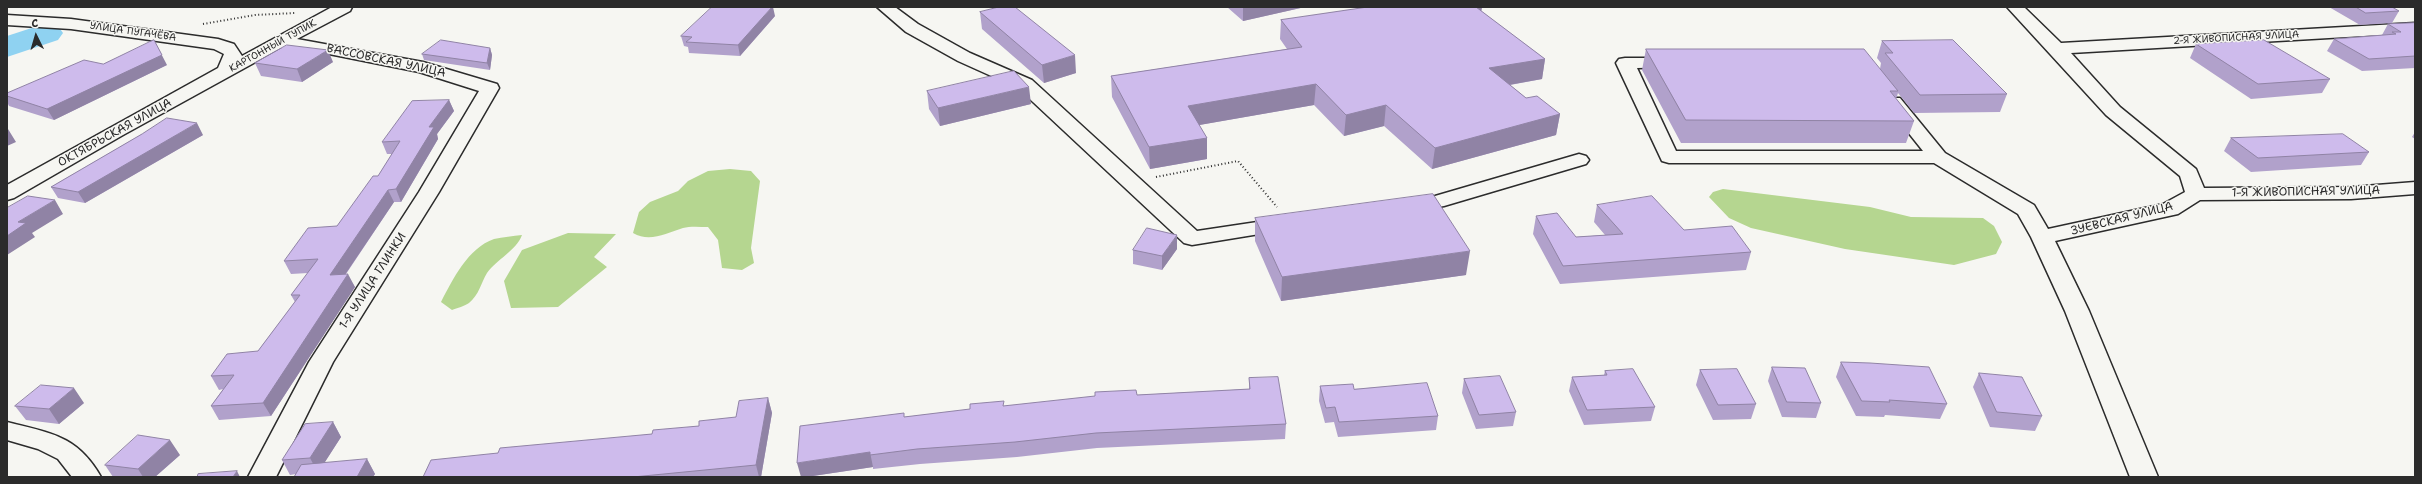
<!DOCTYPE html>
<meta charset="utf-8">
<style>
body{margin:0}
#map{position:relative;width:2422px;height:484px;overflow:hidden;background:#f6f6f2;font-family:"Shantell Sans",sans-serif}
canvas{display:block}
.frame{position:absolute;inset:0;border:8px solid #2b2b2b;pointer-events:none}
.north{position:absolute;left:16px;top:16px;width:40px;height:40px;-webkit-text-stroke:3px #f6f6f2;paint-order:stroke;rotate:355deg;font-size:11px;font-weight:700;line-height:16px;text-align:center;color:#2b2b2b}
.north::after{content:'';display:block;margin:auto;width:14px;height:18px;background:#2b2b2b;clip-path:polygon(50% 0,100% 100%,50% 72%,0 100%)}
</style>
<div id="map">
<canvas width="2422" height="484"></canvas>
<div class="frame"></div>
<div class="north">С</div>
</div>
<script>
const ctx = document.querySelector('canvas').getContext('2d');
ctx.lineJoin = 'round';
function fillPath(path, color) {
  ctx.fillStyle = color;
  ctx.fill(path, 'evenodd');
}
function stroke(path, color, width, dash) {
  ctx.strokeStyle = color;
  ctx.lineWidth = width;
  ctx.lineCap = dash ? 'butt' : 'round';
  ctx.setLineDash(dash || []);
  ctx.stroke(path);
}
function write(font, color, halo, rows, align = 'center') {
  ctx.font = font + ' "Shantell Sans",sans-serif';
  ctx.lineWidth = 3;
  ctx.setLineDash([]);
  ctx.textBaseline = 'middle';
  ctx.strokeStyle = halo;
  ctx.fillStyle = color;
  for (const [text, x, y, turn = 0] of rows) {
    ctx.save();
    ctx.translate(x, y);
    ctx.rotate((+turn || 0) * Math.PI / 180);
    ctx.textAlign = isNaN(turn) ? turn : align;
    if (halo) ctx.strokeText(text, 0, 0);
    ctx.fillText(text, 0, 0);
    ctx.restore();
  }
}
const green = new Path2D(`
 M730 169 751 171 760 181 751 248 754 263 742 270 722 268 718 240 708 227C700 227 690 226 683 228 666 233 650 243 633 233L639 212 650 202 678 191 688 181 708 171Z
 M1723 189 1870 207 1911 217 1983 218 1994 226 2002 242 1996 254 1954 265 1845 249 1751 228 1729 218 1709 197 1713 192Z
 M568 233 616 234 594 257 607 267 558 307 511 308 504 281 522 250Z
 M522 235C516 251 497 259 487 273 481 283 479 295 469 303 465 306 457 308 452 310L441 302C453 279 468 248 494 239 503 237 513 236 522 235Z`);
const river = new Path2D(`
 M47 23 58 26 63 33 58 40 7 57V36Z`);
const path = new Path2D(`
 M203 24 255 15 295 13
 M1156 177 1238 161 1277 207`);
const minor = new Path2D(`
 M332 7H352L350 11 297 39 423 62 497 84 499 88 439 192 333 362 276 477H248L309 362 419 192 479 91 419 72 319 52 281 48 123 135 14 198 7 200V185L218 68 224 54 214 49 71 29 7 25V15L71 19 218 39 234 44 242 56Z
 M877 7H895L918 24 970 53 1032 80 1197 231 1284 218 1292 219 1295 224 1292 229 1284 230 1192 245 1184 243 1018 88 958 61 906 32Z
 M2007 7H2024L2061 43 2415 23V33L2071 53 2120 107 2196 169 2204 188 2351 187 2415 182V194L2351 199 2200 200 2178 214 2055 241 2089 311 2158 477H2130L2065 311 2031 237 2018 214 1934 163H1669L1662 161 1616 63 1619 59 1625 58H1674L1680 59 1683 63 1680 67 1637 68 1676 151H1923L1884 102 1886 98H1900L1945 153 2034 205 2048 229 2163 204 2185 192 2180 176 2106 115Z
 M1579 154 1586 156 1589 160 1586 164 1444 206 1409 212 1402 210 1398 206 1402 202 1435 196Z
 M7 422C50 433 77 435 101 477H72L58 459 38 449 7 440Z`);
const wall = new Path2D(`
 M1227 7H1305L1243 21Z
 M1368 7H1482L1481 11 1545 59 1542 79 1510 85 1526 98 1560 114 1556 135 1432 169 1384 126 1344 136 1314 105 1199 125 1207 138V159L1150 169 1112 97 1111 76 1287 49 1280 39 1281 20Z
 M2329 7H2392L2399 11 2392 23 2360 25Z
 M980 12 1076 73 1044 83 982 29Z
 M775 16 740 56 689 53 688 47 684 46 681 36Z
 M2415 23V68L2362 71 2327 51 2334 39 2382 35 2388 24Z
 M1882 41 2007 94 2000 112 1914 113 1898 93 1896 99 1914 121 1906 143H1681L1642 70 1646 49 1880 69 1881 63 1877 58Z
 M2196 44 2330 79 2322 93 2251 99 2190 58Z
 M490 48 492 55 490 70 424 60 422 54Z
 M333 62 302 82 261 76 255 63Z
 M103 64 167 65 54 120 9 106 7 102V93Z
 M927 91 1031 104 940 126 929 109Z
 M449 100 454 111 437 134 438 139 401 202H394L346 274 355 287 271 416 219 420 211 406 223 389 219 390 211 376 258 351 295 302 291 295 308 273 291 274 284 261 337 226 378 176 392 154H387L382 142Z
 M2415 132V139L2412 137Z
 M142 134 203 135 85 203 58 198 51 187Z
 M2231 138 2369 152 2361 165 2251 172 2224 151Z
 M1597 205 1684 230 1751 252 1746 270 1560 284 1533 234 1536 216 1576 237 1605 235 1594 222Z
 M1255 218 1466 275 1281 301 1255 241Z
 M1177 249 1162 270 1133 264V250Z
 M1841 362 1947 404 1940 419 1885 415 1884 417 1856 416 1836 377Z
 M1772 367 1821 403 1816 418 1782 417 1768 381Z
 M1700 370 1756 404 1751 419 1713 420 1696 385Z
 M1605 371 1655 407 1651 421 1584 425 1569 391 1572 377 1604 375Z
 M1979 373 2042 416 2035 431 1990 427 1973 387Z
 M1249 378 1286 424 1285 439 1097 448 1017 457 920 464 873 469V467L806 477H801L904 417 1004 406 1137 395 1249 389Z
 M1464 379 1516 412 1513 426 1476 429 1462 393Z
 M1320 386 1354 389 1438 416 1436 430 1338 437 1334 422 1325 423 1319 401Z
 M768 398 772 413 761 477H423L498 453 652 434 699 426 736 417Z
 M84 403 59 424 26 420 15 406Z
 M333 422 341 437 324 463 367 459 375 474 373 477H294L296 474 290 475 282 460Z
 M180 455 155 477H113L105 465Z`);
const shadedWall = new Path2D(`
 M772 7H773L775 16 740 56 738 45Z
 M1243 7H1305L1243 21Z
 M1462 7H1482L1481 13Z
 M154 40 167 65 54 120 47 109Z
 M490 48 492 55 490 70 487 63Z
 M328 50 333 62 302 82 297 69Z
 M1075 55 1076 73 1044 83 1042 65Z
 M1545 59 1542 79 1486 89 1489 68Z
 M1316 84 1314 105 1188 127V106Z
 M1029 87 1031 104 940 126 938 108Z
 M449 100 454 111 437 134 438 139 401 202 396 189 429 127Z
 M1386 105 1384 126 1344 136 1346 115Z
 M1560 114 1556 135 1432 169 1435 148Z
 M197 123 203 135 85 203 78 192Z
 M7 129H8L16 142 7 146Z
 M1207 138V159L1150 169 1149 147Z
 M388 190 394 202 336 288 330 275Z
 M55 200 63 214 32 233 35 237 7 255V236L18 222Z
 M1177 235V249L1162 270V256Z
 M1470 251 1466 275 1281 301 1282 277Z
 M348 274 355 287 271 416 263 403Z
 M74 388 84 403 59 424 49 409Z
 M768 398 772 413 761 477H759L756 465Z
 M333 422 341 437 318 473 310 458Z
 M170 440 180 455 155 477H143L138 469Z
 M870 452 873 467 806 477H801L797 463Z
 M367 459 375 474 373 477H357Z
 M237 471 240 477H233Z`);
const building = new Path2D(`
 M712 7H772L738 45 686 42 692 37 681 36Z
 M999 7H1015L1075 55 1042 65 980 12Z
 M1368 7H1476L1545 59 1489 68 1526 98 1537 96 1560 114 1435 148 1386 105 1346 115 1316 84 1188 106 1207 138 1149 147 1111 76 1302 47 1281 20Z
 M2356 7H2392L2399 11 2366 13Z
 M2415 23V56L2369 59 2334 39 2396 34 2392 32H2401L2388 24Z
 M154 40 162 55 47 109 7 96V93L84 60 103 64Z
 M441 40 490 48 487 63 422 54Z
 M1953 40 2007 94 1920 95 1885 53H1893L1882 41Z
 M2264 40 2330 79 2258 84 2196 44Z
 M287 45 328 50 297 69 255 63Z
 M1646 49H1864L1898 91H1890L1914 121 1686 120Z
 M1014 71 1029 87 938 108 927 91Z
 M449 100 429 127H434L396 189 388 190 330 275 348 274 263 403 211 406 234 375 211 376 227 354 258 351 300 295H291L318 259 284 261 308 228 337 226 373 176H378L400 141 382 142 412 101Z
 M167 118 197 123 78 192 51 187 142 134Z
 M2343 134 2369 152 2258 158 2231 138Z
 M1433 194 1470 251 1282 277 1255 218Z
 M28 196 55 200 18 222 26 223 7 236V208Z
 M1652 196 1684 230 1732 226 1751 252 1563 266 1536 216 1557 213 1576 237 1623 234 1597 205Z
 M1147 228 1177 235 1162 256 1133 250Z
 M1841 362 1870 363 1929 367 1947 404 1889 400 1890 402 1862 401Z
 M1772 367 1805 368 1821 403 1787 402Z
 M1633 369 1655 407 1587 410 1572 377 1607 375 1605 371Z
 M1737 369 1756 404 1718 405 1700 370Z
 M1979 373 2022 377 2042 416 1997 412Z
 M1500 376 1516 412 1479 415 1464 379Z
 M1278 377 1286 424 1096 433 1015 442 917 449 870 455V452L797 463 800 426 904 413V417L970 409V404L1004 401 1003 406 1095 396V392L1136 390 1137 395 1250 389 1249 378Z
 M1427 383 1438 416 1339 422 1335 407 1326 408 1320 386 1353 384 1354 389Z
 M41 385 74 388 49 409 15 406Z
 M768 398 756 465 633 477H423L431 460 498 453 500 448 652 434 653 430 699 426V421L736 417 739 401Z
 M333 422 310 458 282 460 305 424Z
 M138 435 170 440 138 469 105 465Z
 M367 459 357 477H294L301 465Z
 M237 471 233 477H197L198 474Z`);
const farStreetnames = [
 ["УЛИЦА ПУГАЧЁВА",133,32,8],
 ["2-Я ЖИВОПИСНАЯ УЛИЦА",2236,38,-3],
 ["КАРТОННЫЙ ТУПИК",273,46,-29]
];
const streetNames = [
 ["ВАССОВСКАЯ УЛИЦА",386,61,12],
 ["ОКТЯБРЬСКАЯ УЛИЦА",115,133,-29],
 ["1-Я ЖИВОПИСНАЯ УЛИЦА",2306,192,-1],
 ["ЗУЕВСКАЯ УЛИЦА",2122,219,-14],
 ["1-Я УЛИЦА ГЛИНКИ",373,281,-57]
];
fillPath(green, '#b5d690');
fillPath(river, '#8fd2f1');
stroke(minor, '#2b2b2b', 3);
stroke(path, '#2b2b2b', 2, [1, 2.5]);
fillPath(minor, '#f6f6f2');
fillPath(wall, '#b1a1cb');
fillPath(shadedWall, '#9083a5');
fillPath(building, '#cebbec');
stroke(building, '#9083a5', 1);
write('10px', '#2b2b2b', '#f6f6f2', farStreetnames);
write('12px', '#2b2b2b', '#f6f6f2', streetNames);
</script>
